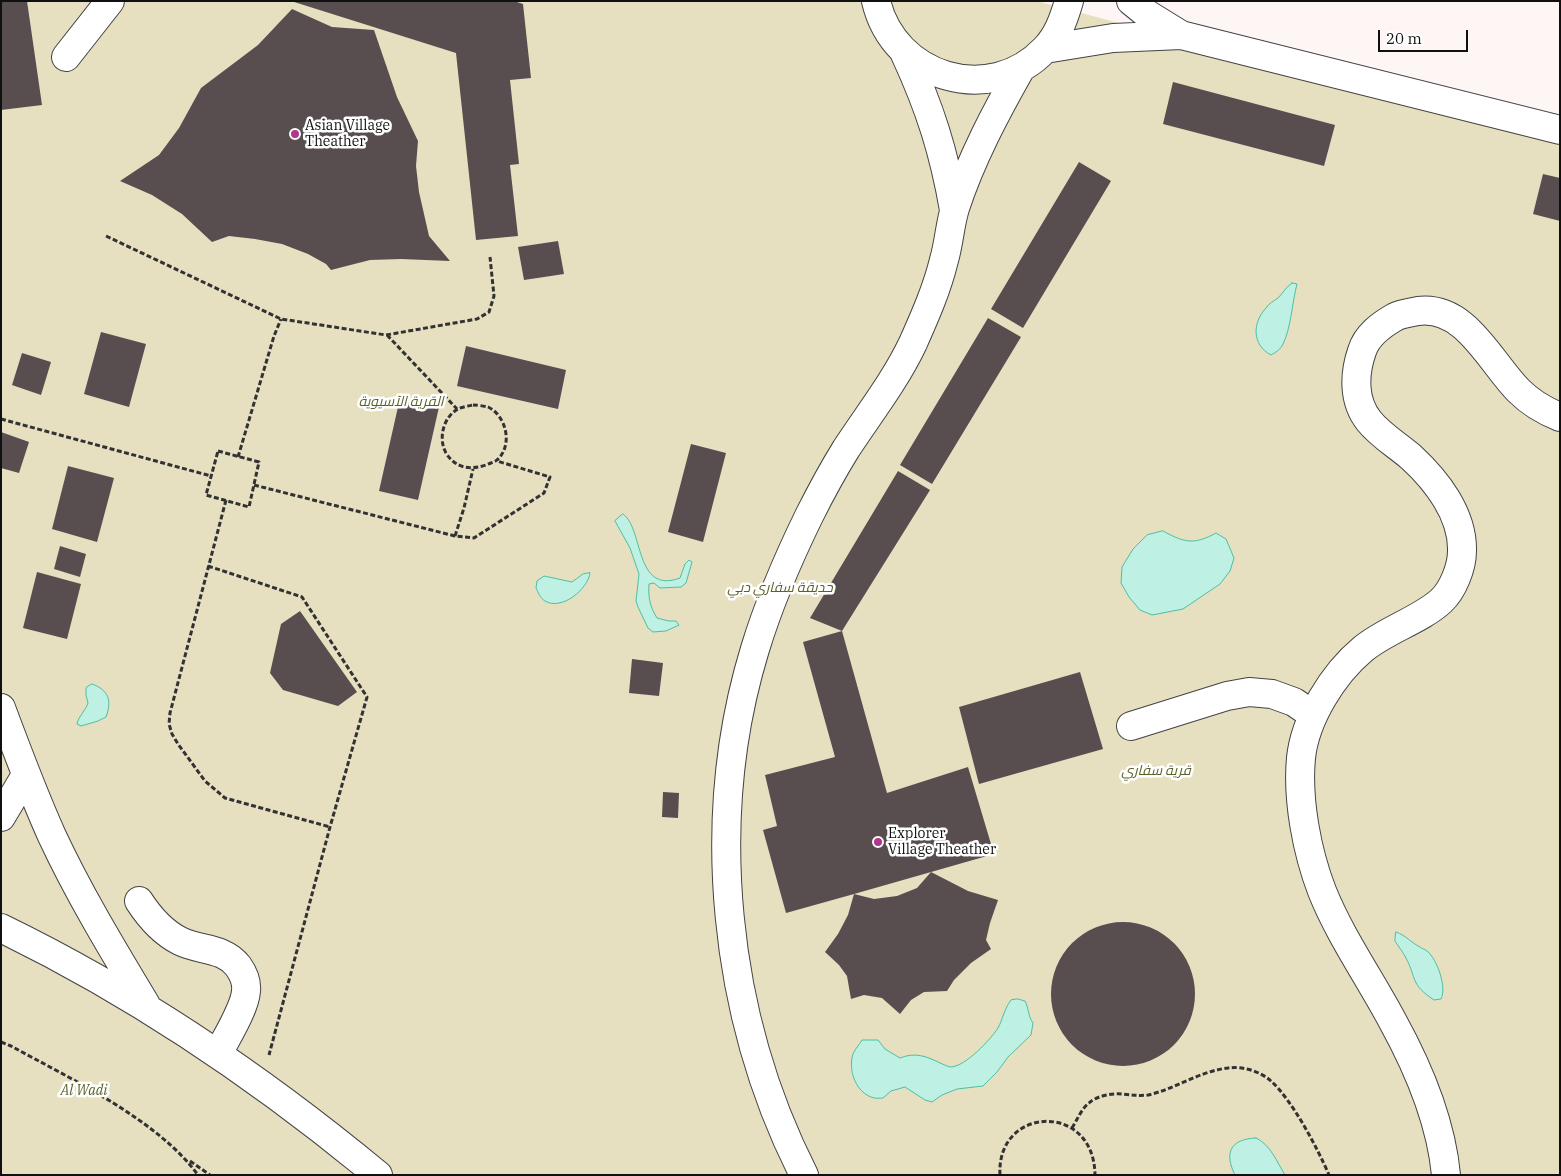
<!DOCTYPE html>
<meta charset="utf-8">
<style>
body{margin:0}
#map{position:relative;width:1561px;height:1176px;overflow:hidden;background:#fef6f5;font-family:"IBM Plex Serif",serif}
canvas{display:block}
.frame{position:absolute;inset:0;border:2px solid #101010;pointer-events:none}
.scale{position:absolute;left:1378px;top:30px;width:90px;height:22px;box-sizing:border-box;border:2px solid #101010;border-top:0;padding-left:6px;font-size:15px;line-height:18px;white-space:nowrap;color:#101010;-webkit-text-stroke:4px #fff;paint-order:stroke}
</style>
<div id="map">
<canvas width="1561" height="1176"></canvas>
<div class="frame"></div>
<div class="scale">20 m</div>
</div>
<script>
const ctx = document.querySelector('canvas').getContext('2d');
ctx.lineJoin = 'round';
function fillPath(path, color) {
  ctx.fillStyle = color;
  ctx.fill(path, 'evenodd');
}
function stroke(path, color, width, dash) {
  ctx.strokeStyle = color;
  ctx.lineWidth = width;
  ctx.lineCap = dash ? 'butt' : 'round';
  ctx.setLineDash(dash || []);
  ctx.stroke(path);
}
function write(font, color, halo, rows, align = 'center') {
  ctx.font = font + ' "IBM Plex Serif",Cairo,serif';
  ctx.lineWidth = 5;
  ctx.setLineDash([]);
  ctx.textBaseline = 'middle';
  ctx.strokeStyle = halo;
  ctx.fillStyle = color;
  for (const [text, x, y, turn = 0] of rows) {
    ctx.save();
    ctx.translate(x, y);
    ctx.rotate((+turn || 0) * Math.PI / 180);
    ctx.textAlign = isNaN(turn) ? turn : align;
    if (halo) ctx.strokeText(text, 0, 0);
    ctx.fillText(text, 0, 0);
    ctx.restore();
  }
}
const green = new Path2D(`
 M1 1H1037L1560 142V1175H1Z`);
const water = new Path2D(`
 M1292 283 1297 284C1292 303 1291 328 1283 344 1280 350 1276 352 1271 355 1252 345 1252 323 1266 308 1269 303 1274 301 1278 298 1283 293 1286 287 1292 283Z
 M623 514C644 528 634 595 680 578L685 564 689 560 692 562 686 583 681 587 660 588 654 583 649 584C648 597 650 607 657 618L669 621H676L679 625 666 631 653 632 648 628 638 607 636 601 639 574 630 548 615 521Z
 M1163 531C1185 543 1194 545 1216 533L1226 539 1234 558 1230 571 1220 584 1183 609 1152 615 1140 610 1129 597 1121 583 1122 567 1133 549 1147 535Z
 M590 573C588 589 562 611 545 601 540 598 538 592 536 588L537 581 544 576 572 582 583 574Z
 M92 684C109 690 112 701 106 717L98 721 81 726 77 724C78 717 86 710 88 703L86 695V688Z
 M1396 932C1407 936 1410 942 1420 947 1422 949 1425 949 1427 951 1437 959 1447 987 1441 999L1434 1000C1410 984 1417 979 1406 958 1403 952 1398 946 1395 941Z
 M1018 999 1025 1001C1029 1009 1028 1016 1033 1023L1031 1035 1008 1057 997 1072 983 1086 957 1089 942 1095 932 1102 925 1100 905 1087 891 1091 883 1098C880 1098 875 1099 871 1097 855 1091 848 1069 853 1054 855 1049 859 1045 862 1040H878L885 1049 900 1058C915 1052 926 1056 940 1063 943 1064 948 1067 951 1067 966 1066 990 1040 998 1028 1003 1019 1004 1009 1011 1000Z
 M1256 1138C1270 1144 1277 1162 1285 1175H1235C1224 1153 1230 1139 1256 1138Z`);
const building = new Path2D(`
 M1 1H27L42 105 1 110Z
 M291 1H514L523 4 531 78 510 80 519 164 510 165 518 236 476 240 456 53Z
 M292 9 332 27 374 30 397 97 418 141 416 166 419 192 429 236 450 261 401 259 370 260 331 270 326 264 308 254 282 244 255 239 229 236 212 242 182 214 152 195 120 181 159 155 179 128 201 88 258 45Z
 M1173 82 1335 125 1324 166 1163 124Z
 M1079 162 1111 181 1023 328 991 309Z
 M1543 174 1560 178V221L1533 214Z
 M558 241 564 274 524 280 518 247Z
 M988 318 1021 337 932 484 900 465Z
 M101 332 146 344 129 407 84 394Z
 M466 346 566 370 558 409 457 386Z
 M22 353 51 362 41 395 12 385Z
 M400 398 439 407 418 500 379 491Z
 M1 432 29 442 19 473 1 468Z
 M691 444 726 453 703 542 668 532Z
 M68 466 114 478 97 542 52 529Z
 M898 471 930 490 842 631 810 618Z
 M60 546 86 554 80 577 54 569Z
 M37 572 81 584 67 639 23 628Z
 M300 611 357 692 338 706 283 690 270 673 281 624Z
 M842 631 887 793 968 767 994 854 854 894 874 899 897 896 917 888 931 872 968 891 998 900 990 923 986 940 991 949 971 963 954 980 947 991 924 992 911 1000 900 1014 882 998 864 995 851 999 847 976 839 965 825 952 838 934 848 915 854 894 786 913 763 830 777 826 765 775 835 757 803 642Z
 M632 659 663 663 659 696 629 693Z
 M1080 672 1103 749 979 784 959 707Z
 M663 792 679 793 678 818 662 817Z
 M1051 994a72 72 0 1 1 144 0a72 72 0 1 1-144 0Z`);
const path = new Path2D(`
 M106 236 281 319 386 335 477 319 489 312 494 296 490 257
 M387 335 457 409
 M473 405C477 405 484 406 488 407 507 416 513 446 497 460 495 462 490 463 486 465 471 470 456 469 446 453 438 439 443 417 458 409 462 407 468 406 473 405Z
 M1 419 211 476
 M218 451 259 462 249 507 206 495Z
 M238 457 274 336 281 319
 M254 485 455 536 474 538 544 493 550 477 497 461
 M226 500 170 713 169 724 172 734 178 744 205 781 225 798 330 827
 M455 536 464 508 473 469
 M208 566 302 597 367 697 330 827 269 1055
 M1 1042 11 1046C71 1079 158 1120 198 1175
 M1072 1128C1077 1120 1082 1108 1089 1103 1096 1096 1112 1093 1122 1094 1131 1095 1139 1096 1148 1095 1175 1089 1200 1071 1228 1068 1242 1066 1260 1071 1271 1081 1292 1100 1317 1147 1329 1175
 M190 1161 210 1175
 M1000 1175C996 1106 1094 1101 1095 1175`);
const minor = new Path2D(`
 M876 1C894 78 990 107 1045 49 1058 36 1064 18 1069 1
 M1131 1 1147 14 1181 35
 M1045 49 1113 38 1181 35 1560 130
 M905 54C930 108 944 152 954 210
 M66 57 110 1
 M1 708C17 751 33 794 52 836 79 894 113 950 146 1005
 M1131 726 1227 696 1249 692 1272 694 1294 702 1313 715
 M1 817 26 775
 M139 901C150 918 162 932 180 941 200 951 223 947 238 966 243 973 247 982 246 991 245 1008 226 1038 218 1054
 M1 928C137 994 262 1079 378 1175
 M804 1175C723 1016 703 819 755 649 769 603 788 559 809 516 820 494 833 470 846 449 869 414 895 381 913 343 925 316 937 289 944 260 949 243 950 224 955 208 971 159 996 112 1021 68
 M1446 1175C1441 1121 1418 1067 1392 1020 1369 977 1340 936 1322 891 1307 852 1297 800 1301 758 1305 719 1333 674 1363 649 1386 630 1420 620 1441 601 1453 590 1462 567 1462 551 1463 514 1436 480 1411 457 1397 445 1380 435 1369 421 1353 401 1354 374 1362 351 1367 335 1381 325 1395 317 1403 313 1410 313 1418 311 1466 305 1490 362 1519 391 1530 402 1545 411 1560 417`);
const markers = [
 [295,134,5,"#b2368c"],
 [878,842,5,"#b2368c"]
];
const poiNames = [
 ["Asian Village",305,126],
 ["Theather",305,142],
 ["Explorer",888,834],
 ["Village Theather",888,850]
];
const parkNames = [
 ["القرية الآسيوية",401,402],
 ["حديقة سفاري دبي",780,588],
 ["قرية سفاري",1156,771],
 ["Al Wadi",84,1091]
];
fillPath(green, '#e6e0c1');
fillPath(water, '#bef0e3');
stroke(water, '#4dbfa4', 1);
fillPath(building, '#584e50');
stroke(minor, '#434343', 30);
stroke(path, '#323232', 3, [5, 2.5]);
stroke(minor, '#fff', 28);
for (const [x, y, r, color] of markers) {
  const dot = new Path2D();
  dot.arc(x, y, r, 0, 2 * Math.PI);
  ctx.fillStyle = color;
  ctx.fill(dot);
  stroke(dot, '#fff', 2);
}
write('14px', '#101010', '#fff', poiNames, 'left');
write('italic 14px', '#596227', '#fff', parkNames);
</script>
